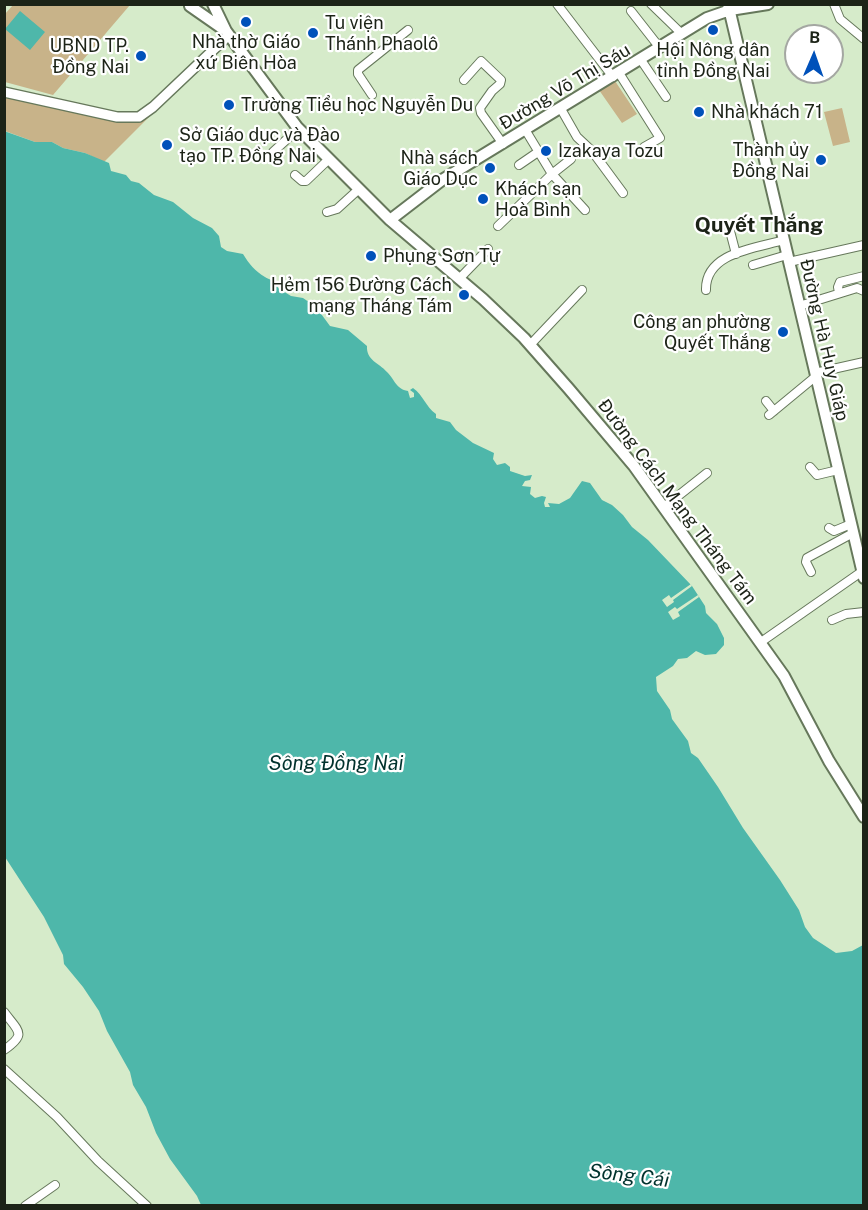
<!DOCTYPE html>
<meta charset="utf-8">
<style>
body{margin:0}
#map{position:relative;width:868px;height:1210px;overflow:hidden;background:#d6ebca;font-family:"Public Sans",sans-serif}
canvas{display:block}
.frame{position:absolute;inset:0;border:6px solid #1c2317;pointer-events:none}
.north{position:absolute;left:784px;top:24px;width:60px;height:60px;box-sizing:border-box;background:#fff;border:2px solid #a4a7a2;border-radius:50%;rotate:2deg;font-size:16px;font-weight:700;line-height:24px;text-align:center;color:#1c2317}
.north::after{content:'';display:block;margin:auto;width:21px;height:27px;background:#0051ba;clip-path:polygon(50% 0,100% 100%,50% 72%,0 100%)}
</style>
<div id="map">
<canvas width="868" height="1210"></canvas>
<div class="frame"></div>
<div class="north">B</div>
</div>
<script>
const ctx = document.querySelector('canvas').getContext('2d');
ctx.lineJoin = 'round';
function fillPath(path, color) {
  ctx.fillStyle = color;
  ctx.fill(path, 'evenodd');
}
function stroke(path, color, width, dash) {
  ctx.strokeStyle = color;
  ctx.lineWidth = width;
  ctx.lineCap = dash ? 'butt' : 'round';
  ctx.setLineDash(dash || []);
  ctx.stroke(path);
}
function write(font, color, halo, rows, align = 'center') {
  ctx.font = font + ' "Public Sans",sans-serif';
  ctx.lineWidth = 4.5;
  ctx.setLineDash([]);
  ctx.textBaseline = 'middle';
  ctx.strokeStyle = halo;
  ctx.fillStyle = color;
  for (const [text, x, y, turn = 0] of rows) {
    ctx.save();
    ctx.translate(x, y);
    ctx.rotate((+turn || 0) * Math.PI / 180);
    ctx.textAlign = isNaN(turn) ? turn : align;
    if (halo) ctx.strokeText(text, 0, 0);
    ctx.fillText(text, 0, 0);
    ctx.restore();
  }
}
const green = new Path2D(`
 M13 5H130L53 95 5 82V14Z
 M615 81 637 114 622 123 599 90Z
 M4 96 139 121 152 114 104 162 85 153 63 148 52 142H35L5 131Z
 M842 108 850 142 833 146 824 112Z`);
const water = new Path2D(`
 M20 11 45 32 30 50 5 29Z
 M4 131 35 142H52L63 148 85 153 109 163 111 171 126 175 131 181 139 183 154 195 173 202 193 218 212 228 219 236 221 247 227 251 243 254C249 264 255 271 265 277 269 280 275 280 280 283L277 285 278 288 291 296 303 298 316 307 330 326 348 330 367 346C366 360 379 363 387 372 395 380 396 389 408 391L410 398 414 397V393L410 390 413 388C424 396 425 406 436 414V418L450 422 456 430 473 443 494 453 493 459 497 465 505 463 510 467V471L525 476 532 475 530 480 525 481 522 486 531 487 530 494 535 498 542 496 546 497 544 503 545 507H550L548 503 559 504 570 498 582 481 590 483 602 500 612 505 623 515 632 527 648 540 692 586 705 606 706 613 717 624 724 638V645L716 654 705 655 696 651 687 658 678 659 673 666 656 677 657 691 670 710 672 719 688 741 691 753 698 758 718 787 743 828 780 880 799 910 805 927 813 938 836 953 852 951 863 945V1205H201L197 1196 170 1159 156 1133 146 1107 133 1085 130 1072 107 1031 99 1011 83 987 64 964 63 955 44 917 5 857Z`);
const pier = new Path2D(`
 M691 584 692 586 673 600 674 602 667 607 662 600 669 595 671 598Z
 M698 595 699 597 678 612 680 616 673 620 668 612 675 607 677 609Z`);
const minor = new Path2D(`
 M557 4 613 77
 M651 4 682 34
 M834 4 840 19 864 39
 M631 11 660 48
 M641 60 666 97
 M619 73 660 138 644 147
 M464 80 481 61 501 80 500 84 492 91 480 108 481 113 503 144
 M372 95 358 74V70L408 30
 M561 109 577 137 592 151 623 193
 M526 131 552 174 585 210
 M273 152 298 129
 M519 165 538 152
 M295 175 302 181H306L329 159
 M327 212 337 209 359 189
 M498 226 552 174 571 159
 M730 231 736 254
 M789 262 864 245
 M753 265 787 255
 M459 279 488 249
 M706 290C705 252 757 248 784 240
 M839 293 838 287 840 282 864 276
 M799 306 857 288 864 291
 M530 345 582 290
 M815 373 864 362
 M766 401 774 411
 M769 415 815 377
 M810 467 817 475 838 470
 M664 507 707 473
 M829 528 834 531 851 524
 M811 572 806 562 807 558 853 533
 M832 620 846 614 864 612
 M761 642 864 570
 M4 1012C19 1032 27 1034 4 1050
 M4 1069 57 1117 98 1161 147 1206
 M25 1206 55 1185`);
const tertiary = new Path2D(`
 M4 92 117 117H139L153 107 229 35`);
const secondary = new Path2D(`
 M213 4 226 31 297 127 390 220 483 299 524 338 569 389 634 466 784 676 829 761 864 817
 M728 4 864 578
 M190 6 223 29
 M390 220 442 180 707 18 730 10 768 4`);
const markers = [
 [246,22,6,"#0051ba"],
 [713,30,6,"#0051ba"],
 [313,33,6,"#0051ba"],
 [141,56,6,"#0051ba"],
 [229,105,6,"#0051ba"],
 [699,112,6,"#0051ba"],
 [167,145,6,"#0051ba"],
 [546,151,6,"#0051ba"],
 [821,160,6,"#0051ba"],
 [490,168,6,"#0051ba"],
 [483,199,6,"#0051ba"],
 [371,256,6,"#0051ba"],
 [464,295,6,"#0051ba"],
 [783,332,6,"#0051ba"]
];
const poiNames = [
 ["Tu viện",325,23],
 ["Thánh Phaolô",325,44],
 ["Nhà thờ Giáo",246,42,"center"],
 ["xứ Biên Hòa",246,63,"center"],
 ["UBND TP.",129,46,"right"],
 ["Đồng Nai",129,67,"right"],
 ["Hội Nông dân",713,50,"center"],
 ["tỉnh Đồng Nai",713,71,"center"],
 ["Trường Tiểu học Nguyễn Du",241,105],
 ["Nhà khách 71",711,112],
 ["Sở Giáo dục và Đào",179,135],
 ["tạo TP. Đồng Nai",179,156],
 ["Thành ủy",809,150,"right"],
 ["Đồng Nai",809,171,"right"],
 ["Izakaya Tozu",558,151],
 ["Nhà sách",478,158,"right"],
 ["Giáo Dục",478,179,"right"],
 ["Khách sạn",495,189],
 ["Hoà Bình",495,210],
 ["Phụng Sơn Tự",383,256],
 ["Hẻm 156 Đường Cách",452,285,"right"],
 ["mạng Tháng Tám",452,306,"right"],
 ["Công an phường",771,322,"right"],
 ["Quyết Thắng",771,343,"right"]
];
const streetNames = [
 ["Đường Võ Thị Sáu",565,87,-31],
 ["Đường Hà Huy Giáp",824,340,77],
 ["Đường Cách Mạng Tháng Tám",677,502,53]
];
const waterNames = [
 ["Sông Đồng Nai",336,764],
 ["Sông Cái",629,1176,7]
];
const quarterNames = [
 ["Quyết Thắng",759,226]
];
fillPath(green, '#c8b389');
fillPath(water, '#4eb7aa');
fillPath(pier, '#d6ebca');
stroke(minor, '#66785b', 10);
stroke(tertiary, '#66785b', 12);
stroke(secondary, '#66785b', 14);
stroke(minor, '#fff', 8);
stroke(tertiary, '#fff', 9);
stroke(secondary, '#fff', 10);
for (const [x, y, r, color] of markers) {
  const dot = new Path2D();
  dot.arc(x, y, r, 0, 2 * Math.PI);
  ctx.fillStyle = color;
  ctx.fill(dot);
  stroke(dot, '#fff', 2);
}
write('18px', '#1c2317', '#fff', poiNames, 'left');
write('18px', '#1c2317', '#fff', streetNames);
write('italic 20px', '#00322d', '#fff', waterNames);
write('bold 21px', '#1c2317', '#fff', quarterNames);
</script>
